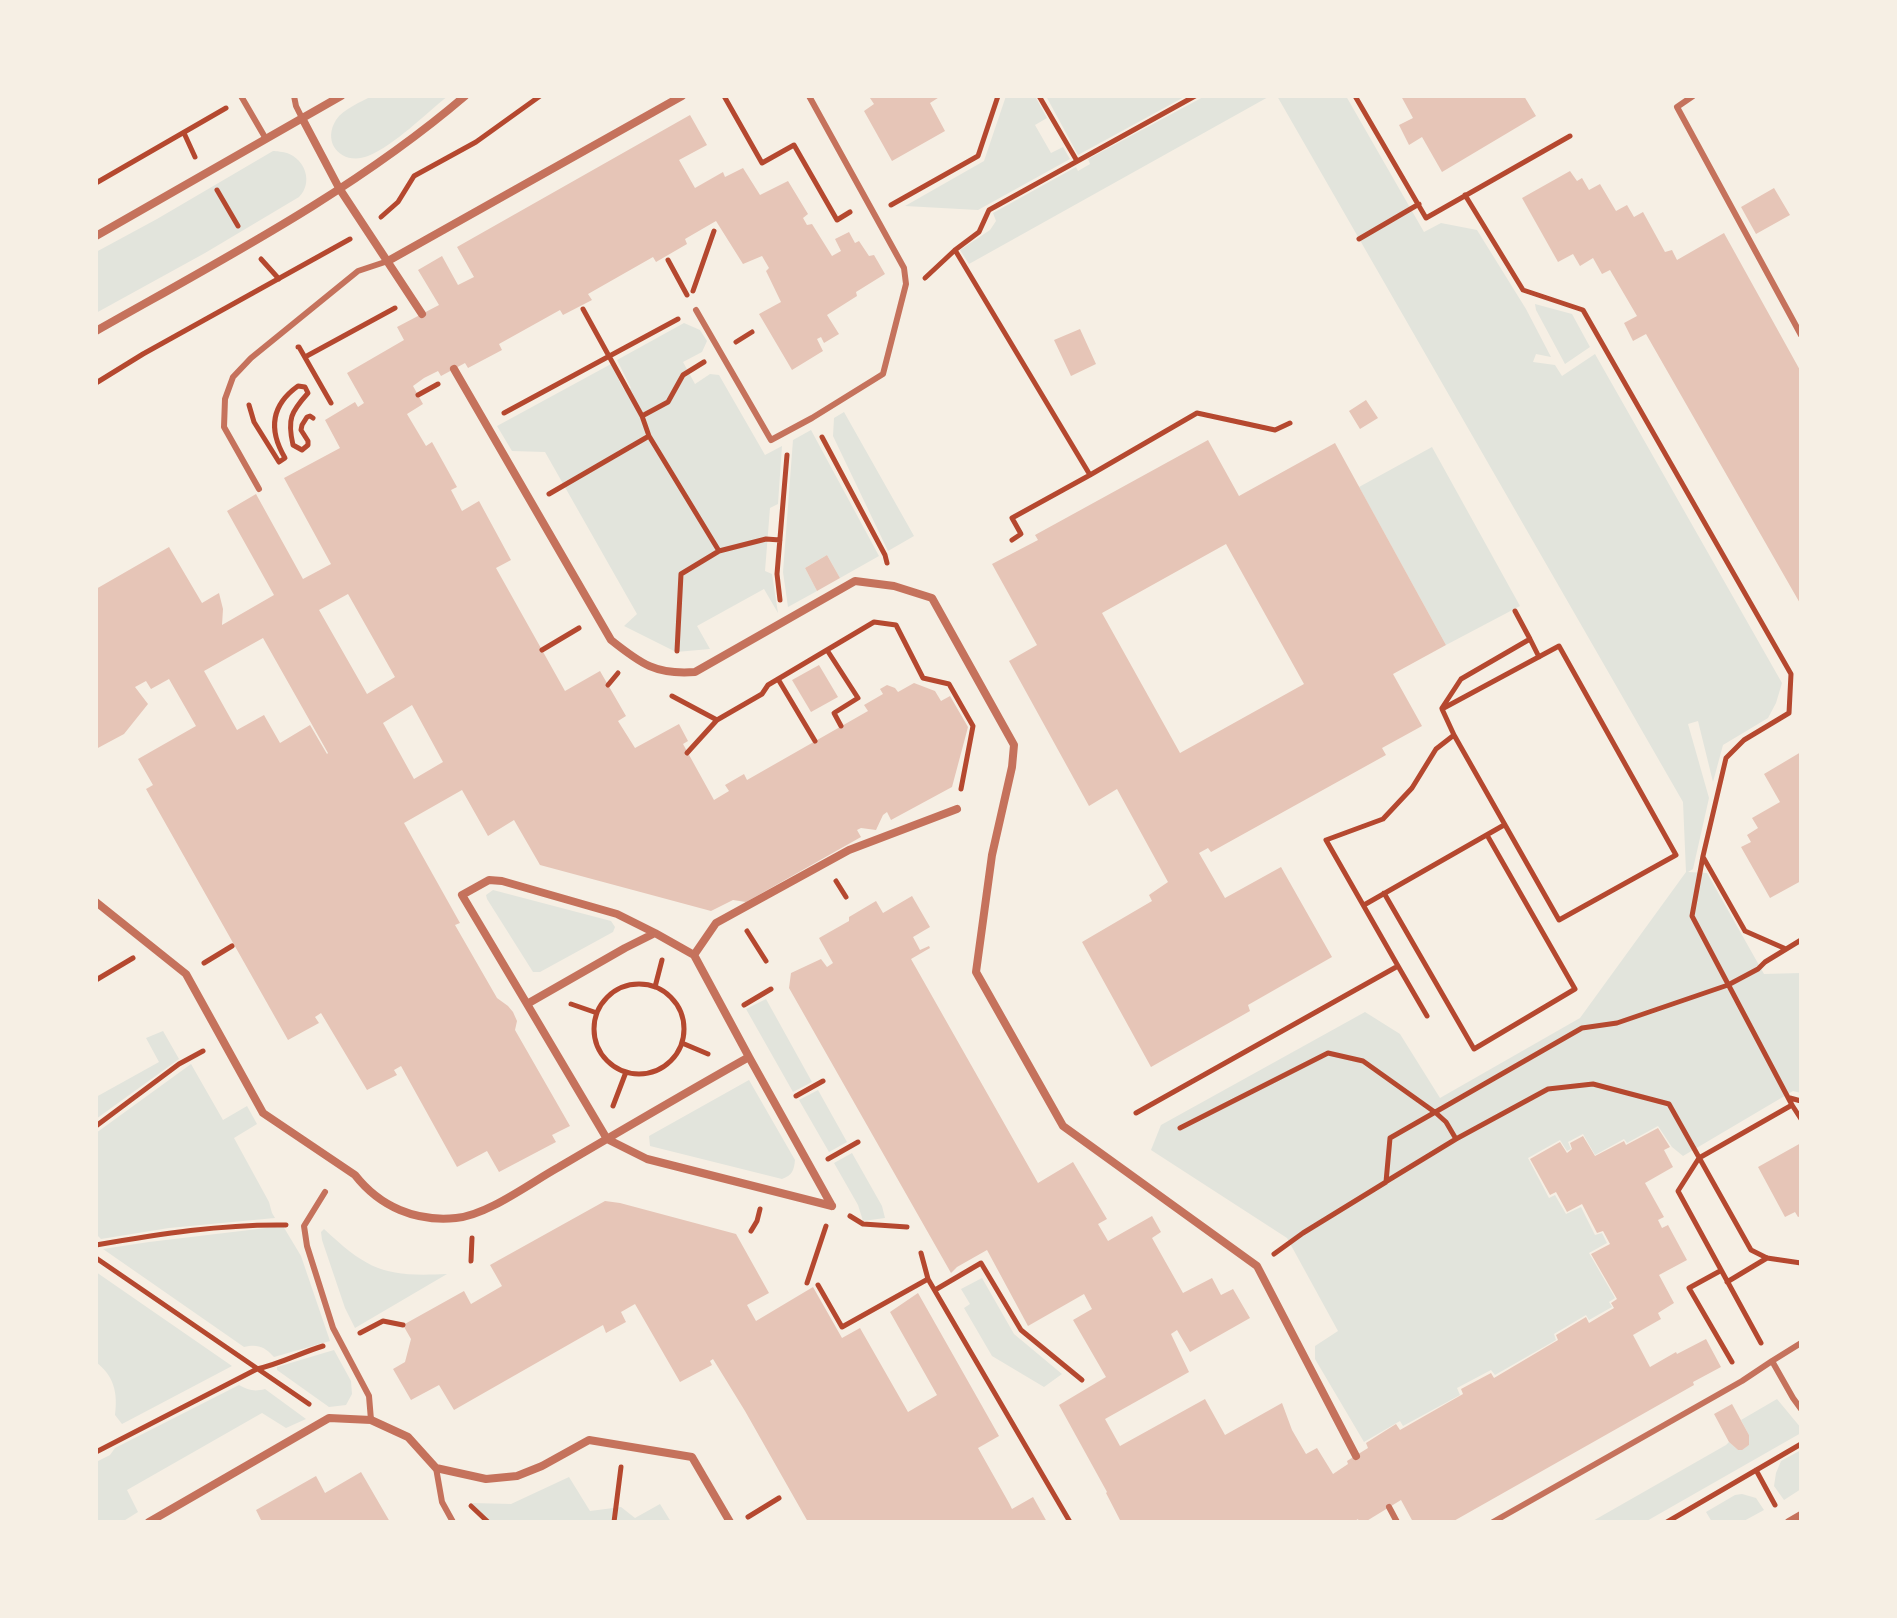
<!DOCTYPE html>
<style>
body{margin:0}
#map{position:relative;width:1897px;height:1618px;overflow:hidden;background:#f6efe4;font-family:Signika,sans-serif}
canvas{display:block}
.frame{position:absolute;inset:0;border:98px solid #f6efe4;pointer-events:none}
</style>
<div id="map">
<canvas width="1897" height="1618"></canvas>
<div class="frame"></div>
</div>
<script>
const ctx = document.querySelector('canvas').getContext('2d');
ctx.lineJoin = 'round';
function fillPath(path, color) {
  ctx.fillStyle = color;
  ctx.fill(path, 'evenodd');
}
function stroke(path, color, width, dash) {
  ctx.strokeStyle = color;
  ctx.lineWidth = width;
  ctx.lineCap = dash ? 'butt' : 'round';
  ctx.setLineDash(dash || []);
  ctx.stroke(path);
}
const green = new Path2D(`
 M372 96H448C425 114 395 145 368 156 343 166 321 144 336 120 343 109 361 102 372 96Z
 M1006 96H1035L1047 118 1035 125 1051 153 1063 147 1070 159 978 210 905 206 984 161Z
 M1046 96H1186L1078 155Z
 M1205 96H1270L969 264 960 250 990 230 996 221 993 213 1076 167 1078 171 1090 164 1088 159Z
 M1277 96H1346L1424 232 1441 223 1477 230 1526 309 1551 357 1536 354 1533 362 1555 365 1562 376 1595 354 1782 683 1776 703 1768 718 1723 745 1713 782 1698 721 1688 724 1709 798 1693 869 1688 872 1707 873 1764 974 1801 973V1093L1793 1091 1683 1156 1672 1147 1658 1126 1627 1143 1624 1139 1595 1155 1583 1134 1568 1142 1571 1149 1567 1151 1560 1140 1528 1158 1549 1198 1555 1195 1566 1214 1581 1207 1595 1235 1602 1233 1607 1243 1589 1253 1615 1298 1609 1302 1612 1307 1589 1320 1586 1315 1554 1334 1556 1340 1495 1375 1491 1370 1457 1388 1460 1395 1403 1426 1400 1421 1364 1442 1315 1359V1346L1338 1331 1287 1238 1151 1150 1161 1125 1365 1012 1400 1034 1440 1098 1580 1018 1686 872 1683 802Z
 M273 151C276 151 284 152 287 153 306 160 313 183 299 197L205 253 96 313V252L157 219Z
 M1535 304 1572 314 1590 347 1565 364 1536 310Z
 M684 323 700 330 707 341 702 352 683 362 695 384 710 374 719 375 765 455 782 446 778 504 770 508 765 571 772 574 778 613 764 589 697 626 710 649 676 652 624 626 637 614 545 452 512 451 497 426 611 364 624 390 631 388 617 360Z
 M844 412 914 536 888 551 833 436 834 418Z
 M811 430 879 556 840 578 827 555 805 568 817 591 788 607 783 572 793 440Z
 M1432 447 1520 606 1446 645 1359 487Z
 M493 890 611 921 615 927 613 932 540 972H533L487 899 486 895Z
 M766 999 812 1082 793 1092 746 1009Z
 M163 1031 179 1059 96 1119V1097L159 1062 146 1038Z
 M191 1064 223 1120 247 1106 257 1124 234 1138 269 1202 272 1213 275 1218 169 1228 101 1239 96 1234V1133Z
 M749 1080 795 1160C794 1171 792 1175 782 1179L650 1146 649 1136Z
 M818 1090 847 1142 829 1152 799 1100Z
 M852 1153 882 1206 885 1218 863 1221 858 1205 834 1163Z
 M283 1226 301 1256 330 1341 274 1357C264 1346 257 1344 244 1347L103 1249 149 1242Z
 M324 1229C369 1271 385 1277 447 1274L355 1328 345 1308 322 1240 321 1232Z
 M96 1272 232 1366 122 1424 115 1415C118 1393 114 1376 96 1362Z
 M982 1278 1014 1334 1062 1374 1044 1387 992 1356 964 1308 970 1304 961 1289Z
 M334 1350 351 1381 352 1394 346 1405 329 1407 277 1370V1367Z
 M239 1385C248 1390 254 1392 265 1389L306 1419 286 1428 262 1413 127 1490 138 1512 122 1522H96V1462L110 1455 115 1448Z
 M1777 1399 1801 1428V1433L1645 1522H1591L1726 1445 1729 1442 1738 1450 1749 1445V1435L1741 1420Z
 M1801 1450V1489L1784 1500 1774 1486 1776 1473 1781 1461Z
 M569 1477 590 1511 621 1507 635 1518 660 1504 671 1522H483L472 1503 511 1504Z
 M1742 1494 1756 1498 1764 1510 1742 1522H1712L1706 1512 1735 1495Z`);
const building = new Path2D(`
 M875 96H941L930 103 945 131 892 161 864 111 874 104 870 98Z
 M1401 96H1524L1536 116 1442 172 1422 137 1409 145 1399 125 1413 118Z
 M690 115 707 145 679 160 695 188 723 172 725 177 743 168 760 195 788 181 808 214 803 218 807 225 812 224 832 256 841 251 835 239 849 232 855 243 859 241 869 256 874 255 885 274 856 292 857 296 827 315 839 334 824 343 821 337 817 339 823 351 792 370 759 314 781 302 766 271 769 268 762 256 743 264 716 221 685 239 687 244 656 262 653 257 588 294 592 300 563 315 560 310 499 344 502 350 468 368 465 363 441 376 438 371 424 378 413 386 423 404 407 414 426 446 432 442 457 487 451 490 462 511 479 501 511 560 496 568 565 691 600 671 626 716 618 721 635 748 679 724 688 741 683 744 714 800 729 791 725 785 744 774 747 780 868 711 864 705 883 694 880 689 887 685 895 688 898 692 914 683 935 691 941 701 950 696 968 727 952 787 891 820 887 812 883 815 876 830 861 828 857 830 861 837 746 902 733 900 711 911 540 865 514 820 488 836 462 790 404 823 460 923 455 925 497 998 508 1006 513 1012 517 1021 515 1030 570 1126 552 1135 556 1142 499 1172 487 1151 457 1167 401 1066 394 1070 397 1075 367 1090 321 1013 315 1017 319 1023 288 1040 146 789 153 785 138 759 196 726 169 679 151 689 146 681 135 687 148 704 124 734 96 749V589L169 547 202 603 219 593 223 609 222 625 274 595 227 511 256 494 303 579 331 564 284 478 340 448 325 420 355 402 358 407 364 403 347 373 404 340 397 327 439 305 418 270 442 256 458 285 474 277 457 247ZM348 594 395 677 367 694 319 610ZM263 638 328 753 327 754 310 725 280 743 264 715 237 730 204 671ZM412 705 443 762 414 779 383 723Z
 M1570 171 1577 181 1582 178 1589 190 1600 184 1616 211 1627 205 1634 217 1643 212 1665 252 1672 250 1677 260 1724 233 1801 372V605L1646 334 1633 341 1624 323 1637 316 1610 270 1602 274 1593 258 1580 266 1573 254 1558 262 1522 198Z
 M1774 188 1790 215 1756 234 1741 207Z
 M1080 329 1096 364 1071 376 1054 340Z
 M1366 400 1378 418 1360 429 1349 411Z
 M1208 440 1239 496 1335 443 1446 645 1393 674 1422 726 1382 748 1386 755 1211 852 1208 848 1199 853 1225 898 1281 867 1332 957 1248 1005 1250 1011 1151 1067 1082 942 1152 901 1149 895 1168 882 1117 789 1089 806 1009 661 1037 645 992 564 1038 540 1035 535ZM1226 544 1304 684 1180 753 1102 613Z
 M827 555 840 578 817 591 805 568Z
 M819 665 838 697 811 712 792 680Z
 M1801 752V881L1770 898 1741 847 1751 842 1747 835 1758 828 1752 818 1780 802 1764 774Z
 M912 896 930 927 913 937 920 950 929 946 930 948 911 959 1038 1183 1073 1162 1107 1219 1098 1224 1108 1241 1152 1216 1161 1232 1152 1238 1183 1293 1212 1278 1221 1295 1233 1289 1250 1318 1190 1352 1177 1330 1171 1334 1189 1372 1105 1419 1120 1446 1205 1399 1225 1435 1282 1403 1292 1430 1306 1454 1317 1448 1333 1474 1348 1464 1347 1461 1368 1448 1366 1443 1396 1424 1400 1430 1463 1394 1461 1389 1491 1373 1494 1378 1558 1340 1556 1335 1586 1317 1589 1323 1614 1308 1611 1303 1617 1299 1591 1254 1610 1244 1603 1231 1597 1233 1582 1204 1567 1212 1556 1192 1550 1195 1530 1159 1560 1142 1567 1153 1572 1149 1570 1143 1583 1136 1595 1156 1624 1141 1626 1145 1658 1128 1670 1147 1664 1150 1673 1167 1645 1183 1664 1217 1658 1220 1662 1228 1668 1225 1687 1260 1659 1275 1674 1303 1658 1313 1661 1319 1633 1335 1650 1367 1676 1352 1677 1354 1706 1339 1721 1367 1693 1382 1694 1385 1452 1522H1413L1401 1500 1365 1522H1359L1358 1519 1353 1522H1121L1106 1493 1107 1492 1059 1405 1106 1377 1073 1320 1092 1309 1084 1294 1028 1326 987 1250 957 1267 951 1273 789 988 791 973 821 959 827 967 833 963 819 938 849 921V917L876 901 883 913Z
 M1801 1143V1216L1798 1217 1795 1212 1785 1217 1758 1167Z
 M605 1201 620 1203 736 1234 769 1293 747 1305 756 1321 813 1287 842 1338 860 1328 908 1412 937 1395 890 1312 918 1293 999 1436 978 1448 1009 1503 1012 1509 1033 1497 1047 1522H808L745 1411 713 1359 710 1361 712 1365 680 1382 635 1304 621 1312 626 1322 606 1333 603 1325 454 1410 439 1385 411 1400 393 1369 405 1362 411 1339 403 1325 464 1291 471 1304 502 1286 490 1265Z
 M1732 1404 1749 1435V1445L1742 1450H1738L1729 1442 1714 1414Z
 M361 1472 390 1522H262L256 1510 316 1476 325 1493Z`);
const path = new Path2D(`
 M724 96 762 163 794 145 837 220 850 212
 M1039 96 1077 161
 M1355 96 1426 218 1570 136
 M184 133 195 157
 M96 183 226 108
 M217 190 238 226
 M1465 195 1523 290 1583 310 1791 674 1789 713 1744 740 1726 758 1703 856 1692 916 1792 1105 1699 1158 1678 1191 1761 1343
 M891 205 978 156 998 96
 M381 217 398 202 414 176 476 142 540 96
 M1359 239 1419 204
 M955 250 1090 475
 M261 259 279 279
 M668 260 687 295
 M925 278 955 250 979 232 989 210 1195 96
 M693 291 714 231
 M583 309 642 416
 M736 342 752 332
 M298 347H299L331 403
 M305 357 395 308
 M96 383 143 354 350 239
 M418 395 438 384
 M249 405 254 422 279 462 285 458C269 431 270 406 298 386L305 387 308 393C291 412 287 419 293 445L302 450 308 445V441L301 430 302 425 307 417 310 416 313 418
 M504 413 678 319
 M649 436 719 551 681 574 677 651
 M822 437 885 555 887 563
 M549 494 649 436 642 416 668 402 683 375 704 362
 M1012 540 1021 534 1012 518 1090 475 1197 413 1275 430 1290 423
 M719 551 766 539 780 540
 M780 600 777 574 787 455
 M1530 639 1539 657
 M542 650 579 628
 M827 650 858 698 834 713 841 726
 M778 679 815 741
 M608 685 618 673
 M672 696 717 720 762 694 768 685 874 622 896 625 923 678 949 684 973 726 961 789
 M1442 708 1461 679 1530 639 1515 611
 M687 753 717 720
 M1703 857 1745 931 1786 949
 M836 881 846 897
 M1384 893 1474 1049 1575 989 1487 835
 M1364 905 1504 825
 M747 931 766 961
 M204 963 232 946
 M1398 966 1326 840 1383 819 1412 788 1436 749 1454 735 1442 709 1559 646 1676 855 1559 920 1454 735
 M96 980 133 958
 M594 1029a45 45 0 1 1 90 0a45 45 0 1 1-90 0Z
 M655 987 662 960
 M571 1004 597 1013
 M744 1005 771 989
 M682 1043 708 1054
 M796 1096 823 1081
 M1790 1098 1801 1101
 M1792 1105 1801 1119
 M613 1106 626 1072
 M1136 1113 1398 966 1427 1016
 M96 1126 179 1064 203 1051
 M1180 1128 1328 1053 1363 1061 1436 1113 1446 1122 1456 1139 1387 1181
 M1456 1139 1548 1089 1593 1084 1669 1104 1751 1250 1767 1258 1801 1263
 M828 1159 858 1142
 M850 1216 863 1224 907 1227
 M751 1231 757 1221 760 1209
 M96 1245C159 1234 222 1224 286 1225
 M921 1253 928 1279 1070 1522
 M1274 1254 1303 1233 1386 1182 1390 1138 1582 1028 1617 1023 1728 985 1758 969 1765 962 1801 940
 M96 1258 309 1404
 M471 1261 472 1238
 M1720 1271 1689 1288 1732 1362
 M1727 1282 1767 1258
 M807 1283 826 1226
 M818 1285 842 1327 928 1279
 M935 1290 981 1263 1021 1330 1082 1380
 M360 1333 383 1321 403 1325
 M96 1452 257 1369C280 1364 300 1353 323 1346
 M1756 1470 1775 1505
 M471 1506 488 1522
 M748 1517 779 1498
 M614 1522 621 1467
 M1667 1522 1801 1444`);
const service = new Path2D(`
 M241 96 266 139
 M294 96 296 106 302 118
 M1693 96 1677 107 1801 335
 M696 310 771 440 812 418 883 374 906 284 904 268 809 96
 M259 489 224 427 225 399 233 377 251 358 358 271 388 261
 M325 1192 304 1226 307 1246 333 1328 369 1396 371 1420
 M1801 1343 1772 1361 1793 1398 1801 1409
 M436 1468 442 1502 453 1522
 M1389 1507 1397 1522
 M1493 1522 1742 1381 1772 1361`);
const minor = new Path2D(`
 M302 118 339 188 422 314
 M96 236 341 96
 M388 261 682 96
 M96 331C223 259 354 191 465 96
 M454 369 611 640C641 664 656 675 695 672L855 581 894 586 932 598 1014 745 1012 767 992 855 976 972 1063 1126 1257 1266 1356 1456
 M96 902 186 974 263 1113 355 1175C380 1207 416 1222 456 1218 488 1215 530 1183 559 1167 622 1130 685 1093 749 1057L694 955 655 933 625 948 527 1004 607 1139 647 1159 832 1206
 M694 955 716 923 736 912 849 850 957 809
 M527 1004 462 895 489 880 502 881 617 914 655 933
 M749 1057 832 1206
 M149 1522 329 1418 371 1420 408 1437 436 1468 486 1479 517 1476 542 1466 589 1440 692 1457 730 1522
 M1789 1522 1801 1515`);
fillPath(green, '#e2e4dc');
fillPath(building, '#e6c5b7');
stroke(path, '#b5482f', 5);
stroke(service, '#c5725c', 6);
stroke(minor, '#c5725c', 8);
</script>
